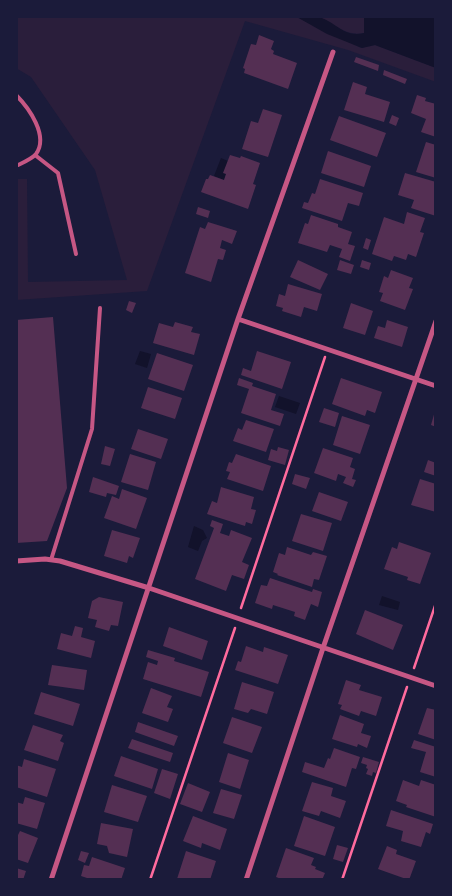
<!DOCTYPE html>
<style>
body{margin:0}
#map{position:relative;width:452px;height:896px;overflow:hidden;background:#1b1b3a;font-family:"Work Sans",sans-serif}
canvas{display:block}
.frame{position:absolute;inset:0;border:18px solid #1b1b3a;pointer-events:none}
</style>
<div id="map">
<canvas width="452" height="896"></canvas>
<div class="frame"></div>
</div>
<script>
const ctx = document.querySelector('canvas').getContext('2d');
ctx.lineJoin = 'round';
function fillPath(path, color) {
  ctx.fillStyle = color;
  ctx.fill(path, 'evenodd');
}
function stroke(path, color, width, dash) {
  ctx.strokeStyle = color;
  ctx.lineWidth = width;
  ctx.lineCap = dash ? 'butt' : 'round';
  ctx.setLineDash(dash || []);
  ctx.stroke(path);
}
const green = new Path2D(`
 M16 16H295L361 48 375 45 436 68V82L348 50 245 21 147 291 16 300V179H27L28 282 127 280 95 170 31 77 16 68Z
 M318 16H364V33C347 37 333 24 318 16Z`);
const water = new Path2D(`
 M295 16C302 16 312 14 319 17 336 22 344 38 364 33V16H436V68L375 45 362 48 327 34Z
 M221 158 228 161 224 173 226 174 224 180 214 176Z
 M140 351 151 354 147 368 135 364Z
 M279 396 300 403 296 414 275 407Z
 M194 526 203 530 207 538 202 541 198 551 188 547Z
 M382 596 400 602 398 610 379 605Z`);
const building = new Path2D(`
 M259 35 274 41 271 49 274 51 273 54 297 63 288 89 244 73 245 69 243 68 251 44 256 45Z
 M356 57 379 65 378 71 354 62Z
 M384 70 407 79 405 84 383 75Z
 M353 82 367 87 365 94 390 102 384 122 344 110Z
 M417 95 426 98 425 101 436 104V137L421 132 426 119 411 113Z
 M263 109 282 115 268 157 242 149 251 121 258 123Z
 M392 115 399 118 396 126 389 123Z
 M339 116 386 133 377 157 330 140Z
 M426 142 436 145V178L416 172Z
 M328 151 371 166 364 187 321 173Z
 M230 155 240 158 241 156 260 163 253 184 256 185 248 209 201 192 206 179H208L210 175 224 180 226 174 223 173Z
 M405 173 436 182V216L411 208 414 200 398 195Z
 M320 179 363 193 359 206 348 203 342 221 302 208 304 202 308 203 312 193 315 194Z
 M198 207 210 211 208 218 196 214Z
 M407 212 425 218 420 232 424 233 416 257 408 254 406 260 394 256 392 261 372 254 384 217 404 224Z
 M311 215 338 224V227L352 232 348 244 355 246 350 261 339 257 342 249 330 245 327 252 298 243 305 223 308 224Z
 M208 222 237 231 232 244 222 240 220 248 226 250 223 260 218 259 211 282 185 273 200 227 205 229Z
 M366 238 371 240 368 250 363 248Z
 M298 260 328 274 320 290 290 277Z
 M340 260 354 265 351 274 337 270Z
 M362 260 371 263 369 270 360 267Z
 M391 270 413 278 409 288 413 289 405 310 380 301 383 293 379 292 384 276 388 278Z
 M288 284 322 294 317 311 304 307 301 317 282 311 283 308 276 306 279 294 285 296Z
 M129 301 136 303 132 313 126 310Z
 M351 303 373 311 365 335 343 328Z
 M53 317 67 488 47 541 16 543V320Z
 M387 320 408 327 402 347 374 338 378 326 385 328Z
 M175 322 193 327 191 332 200 334 194 355 153 343 159 323 173 327Z
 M257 351 291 362 282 389 241 375 243 368 251 371Z
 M157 353 193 365 184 391 148 379Z
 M239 378 253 383 252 386 276 394 271 410 284 414 280 426 241 413 249 389 237 385Z
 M341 378 382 392 375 413 367 410 365 416 332 404Z
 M148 387 182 398 175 419 141 408Z
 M324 408 339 413 335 427 319 422Z
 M435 411H436V427L431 425Z
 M342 416 370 425 360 454 333 445Z
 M246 420 274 429 266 452 233 441 238 428 242 430Z
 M138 429 168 439 161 459 131 449Z
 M105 446 115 449 110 466 101 464Z
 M278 447 289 450 285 465 268 460 271 449 277 451Z
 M323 448 353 458 350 467 355 469 352 479 356 480 353 487 343 483 346 477 338 474 336 481 314 473Z
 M130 454 156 462 148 490 121 482Z
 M236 454 271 466 263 491 227 479 230 472 226 471 229 462 232 463Z
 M428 460 436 463V476L424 472Z
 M295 474 310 478 306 489 292 484Z
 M93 477 119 486 116 495 107 493 106 497 89 492Z
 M420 479 436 484V512L411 505Z
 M221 487 254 497 251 509 256 510 252 524 246 522 245 526 207 514 212 501 217 503Z
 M122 489 147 498 136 529 104 518 112 496 119 499Z
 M319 492 348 502 341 521 312 511Z
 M301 514 332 523 323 551 292 541Z
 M212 520 223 524 220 533 229 536 231 530 252 538 242 562 249 565 244 579 232 575 226 591 195 579 214 528 210 526Z
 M112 530 140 538 133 558 129 556 127 563 104 556Z
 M399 542 431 553 420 584 407 580 408 577 384 569 392 547 397 549Z
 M287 547 311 555 313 552 327 556 319 580 314 579 312 587 277 575 278 574 273 572 279 553 285 555Z
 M270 578 312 592 313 589 322 592 318 607 311 604 305 620 294 616 295 612 273 605 272 609 255 603 261 585 267 586Z
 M99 597 123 602 118 626 111 625 109 631 95 627 97 620 88 618 92 601Z
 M365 610 403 625 393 650 356 634Z
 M75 626 83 628 81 637 95 641 91 658 57 649 61 633 72 636Z
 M169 627 208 641 202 660 163 646Z
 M246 646 263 652 264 647 288 655 278 684 235 670 238 661 241 662Z
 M148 650 175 658 174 661 209 672 201 697 143 679 148 662 157 665 158 661 146 657Z
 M52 665 87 670 84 690 48 685Z
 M346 680 361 685 359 690 382 697 376 716 361 711 359 716 340 709 342 705 338 704Z
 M242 682 274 692 267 714 251 709 248 713 234 709Z
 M151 688 172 696 167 707 173 709 168 722 142 713Z
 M41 692 80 704 73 726 34 714Z
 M427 708 436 710V740L418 734Z
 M340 715 364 724 361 733 371 736 367 748 358 744 357 747 332 739Z
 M232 717 262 727 252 753 223 743Z
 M138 722 178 736 174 746 135 732Z
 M33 725 63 735 60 741 64 743 58 761 24 750Z
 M132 739 173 753 170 762 128 748Z
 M414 740 436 747V777L420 772 426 752 411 748Z
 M334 748 360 757 356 769 352 768 346 787 302 772 305 762 324 768 328 758 330 759Z
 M228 753 249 760 240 789 219 782Z
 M121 756 158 769 152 789 114 776Z
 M363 757 379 762 376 773 373 772 372 776 366 774 368 769 366 768 367 765 361 763Z
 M24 759 56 769 47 797 16 787V765L22 767Z
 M162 769 178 774 170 799 154 793Z
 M403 780 419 786 421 780 436 785V817L406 807 407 805 396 801Z
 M312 782 333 788 331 796 346 801 340 818 321 811 319 816 302 811Z
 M188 783 210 792 202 812 180 804Z
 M112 785 147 796 138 822 104 812Z
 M221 789 242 795 234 819 213 813Z
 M25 797 45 803 37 829 16 823V802L23 804Z
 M391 810 433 824 430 834 426 832 421 847 401 841 403 831 386 826Z
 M193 816 227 829 220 850 202 843 201 848 183 841Z
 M304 816 335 827 325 856 294 846Z
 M101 823 133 829 127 857 109 853 107 846 97 844Z
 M20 831 38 838 28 863 16 859V834L18 835Z
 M337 845 348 848 343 862 333 859Z
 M387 846 397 850 396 854 416 861 409 880 378 869Z
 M286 848 314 858 311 865 316 867 315 869 325 873 322 880H284L276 877Z
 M81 851 89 853 85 863 78 860Z
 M186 851 216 861 210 880 177 879Z
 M92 857 125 868 121 880H93L81 876 84 865 89 866Z
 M16 868 26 871 23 880H16Z`);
const path = new Path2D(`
 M241 608 325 357
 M414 668 436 603
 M150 880 235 628
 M342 880 407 687`);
const service = new Path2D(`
 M16 95C29 108 49 136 36 154 32 159 22 163 16 166
 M35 155 58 173 76 254
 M51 560 92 429 100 308`);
const minor = new Path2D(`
 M238 319 436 386
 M16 561 45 559 60 561 149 588 436 686
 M51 880 238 319 333 52
 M246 880 323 648 436 321`);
fillPath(green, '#2a1e3b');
fillPath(water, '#12122b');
fillPath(building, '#542f53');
stroke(path, '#ff6b9d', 2.5);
stroke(service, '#c65784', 4);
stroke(minor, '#c65784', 5);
</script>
